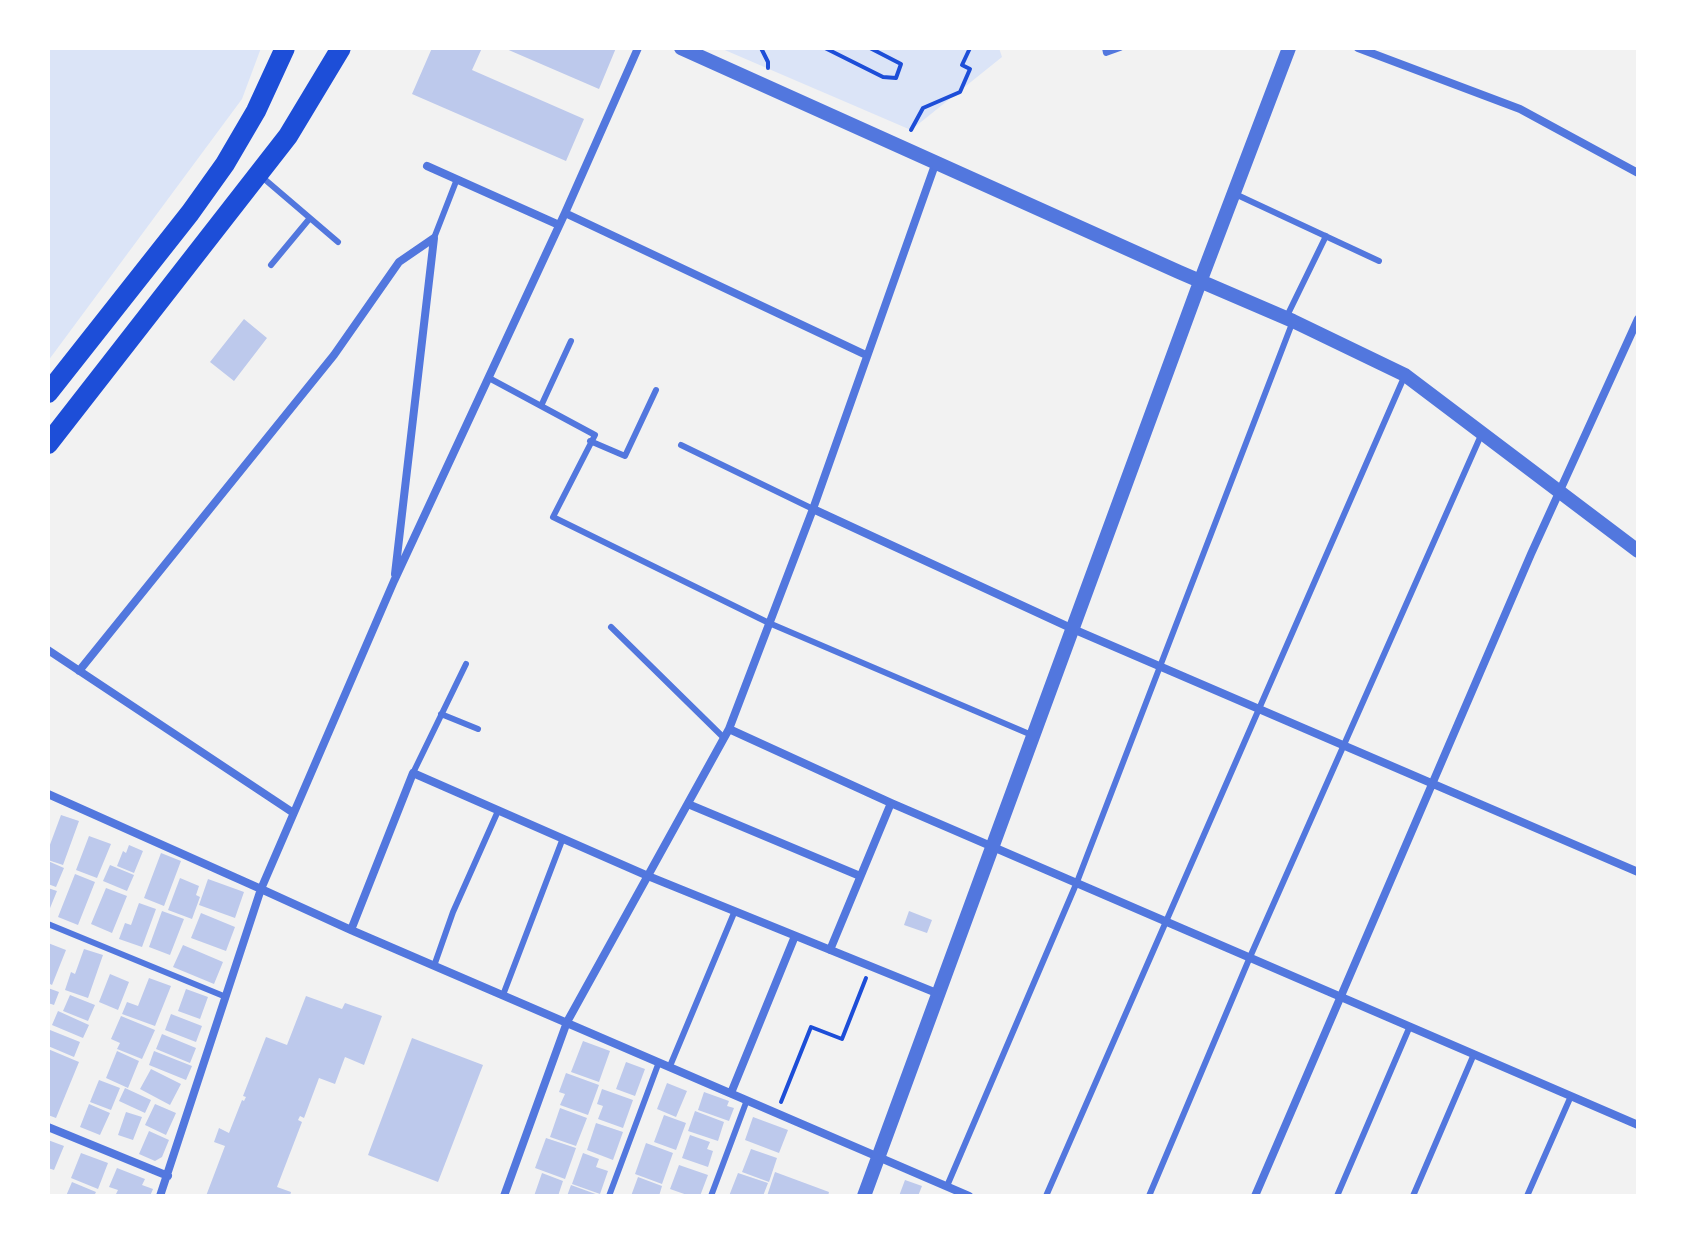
<!DOCTYPE html>
<style>
body{margin:0}
#map{position:relative;width:1686px;height:1244px;overflow:hidden;background:#f2f2f2;font-family:Mulish,sans-serif}
canvas{display:block}
.frame{position:absolute;inset:0;border:50px solid #fff;pointer-events:none}
</style>
<div id="map">
<canvas width="1686" height="1244"></canvas>
<div class="frame"></div>
</div>
<script>
const ctx = document.querySelector('canvas').getContext('2d');
ctx.lineJoin = 'round';
function fillPath(path, color) {
  ctx.fillStyle = color;
  ctx.fill(path, 'evenodd');
}
function stroke(path, color, width, dash) {
  ctx.strokeStyle = color;
  ctx.lineWidth = width;
  ctx.lineCap = dash ? 'butt' : 'round';
  ctx.setLineDash(dash || []);
  ctx.stroke(path);
}
const green = new Path2D(`
 M48 48H261L242 99 48 361Z
 M720 48H999L1002 57 911 130Z`);
const building = new Path2D(`
 M432 48H482L472 70 584 119 566 161 412 94Z
 M504 48H616L599 89Z
 M244 319 267 338 234 381 210 362Z
 M61 815 79 821 63 865 48 860V850Z
 M89 836 111 844 97 878 76 870Z
 M129 845 143 851 134 873 117 866 123 851 126 853Z
 M161 853 181 861 164 906 144 898Z
 M48 861 64 868 56 887 48 884Z
 M110 865 134 875 127 891 103 881Z
 M75 874 95 882 78 925 58 917Z
 M180 878 199 886 196 895 200 897 192 919 168 910Z
 M208 879 244 892 235 918 199 905Z
 M48 888 57 891 48 913Z
 M106 888 127 896 112 933 91 924Z
 M139 903 156 909 142 947 119 939 125 923 131 925Z
 M162 911 184 919 170 955 149 947Z
 M909 911 932 920 927 933 904 925Z
 M201 913 235 927 226 951 191 938Z
 M48 943 66 950 52 985 48 983Z
 M183 945 223 962 214 984 173 967Z
 M84 949 103 955 88 998 65 990 71 972 75 974Z
 M110 974 129 982 118 1010 99 1002Z
 M149 978 171 986 155 1026 122 1014 127 1002 138 1006Z
 M48 988 59 992 54 1005 48 1003Z
 M186 989 208 997 200 1019 178 1011Z
 M70 995 95 1005 88 1021 63 1011Z
 M306 996 342 1009 345 1003 382 1016 364 1065 345 1057 335 1084 319 1078 304 1118 300 1116 298 1120 302 1122 277 1187 291 1192 290 1196H206L225 1146 214 1142 219 1128 229 1133 242 1100 244 1101 246 1097 243 1096 266 1037 287 1045Z
 M58 1011 89 1025 83 1038 52 1025Z
 M171 1014 202 1026 196 1042 165 1030Z
 M121 1016 155 1030 142 1059 117 1049 120 1043 111 1039Z
 M50 1030 80 1042 74 1057 48 1046Z
 M162 1034 196 1048 190 1063 156 1049Z
 M412 1038 483 1065 438 1182 368 1155Z
 M583 1041 610 1051 599 1082 571 1072Z
 M48 1049 79 1062 56 1118 48 1115Z
 M117 1051 139 1061 128 1088 106 1078Z
 M154 1051 192 1066 186 1080 149 1065Z
 M626 1062 645 1069 635 1096 616 1089Z
 M151 1069 181 1084 170 1105 140 1089Z
 M566 1073 599 1085 588 1115 560 1105 565 1094 559 1092Z
 M99 1080 120 1088 111 1110 90 1102Z
 M667 1083 687 1091 676 1117 657 1109Z
 M125 1088 151 1100 145 1113 119 1101Z
 M602 1089 633 1100 623 1128 598 1119 603 1106 597 1104Z
 M704 1092 729 1101 727 1106 734 1108 729 1121 698 1110Z
 M89 1104 110 1113 100 1135 80 1127Z
 M155 1104 176 1113 166 1135 145 1125Z
 M560 1108 587 1118 576 1146 550 1137Z
 M695 1111 724 1122 718 1141 688 1131Z
 M126 1112 142 1117 133 1140 118 1135Z
 M664 1115 686 1123 676 1150 654 1142Z
 M753 1117 788 1130 779 1153 745 1140Z
 M596 1123 623 1132 613 1160 587 1150Z
 M149 1131 169 1140 162 1157 155 1161 139 1154Z
 M690 1135 710 1142 707 1149 713 1151 708 1167 682 1158Z
 M546 1138 576 1148 565 1179 535 1168Z
 M48 1140 64 1146 54 1170 48 1168Z
 M646 1143 673 1153 662 1184 635 1174Z
 M751 1149 777 1158 769 1182 742 1172Z
 M81 1153 108 1163 98 1189 71 1178Z
 M583 1153 599 1159 596 1167 608 1171 600 1194 572 1184Z
 M679 1165 708 1175 700 1196H690L670 1189Z
 M117 1168 145 1179 142 1185 153 1189 150 1196H115L118 1190 109 1187Z
 M775 1172 829 1192 828 1196H767Z
 M542 1173 563 1181 558 1196H534Z
 M738 1173 768 1183 763 1196H729Z
 M638 1177 662 1186 659 1196H631Z
 M905 1180 922 1186 918 1196H899Z
 M72 1182 96 1192 94 1196H66Z
 M571 1185 601 1196H567Z`);
const path = new Path2D(`
 M761 48 768 62V68
 M825 48 883 77 896 78 901 64 870 48
 M911 130 923 108 960 92 970 69 962 65 970 48
 M781 1102 811 1027 842 1039 866 978`);
const service = new Path2D(`
 M1105 48 1106 53 1120 48
 M262 177 338 242
 M1233 193 1379 261
 M434 238 457 179
 M271 265 310 218
 M1286 318 1326 236
 M489 378 595 435 553 517 769 623 1034 736
 M541 406 571 341
 M590 441 625 456 656 390
 M681 445 813 509
 M611 627 724 738
 M441 714 478 729
 M413 773 466 664
 M48 924 226 997
 M434 966 453 912 498 811
 M503 995 563 838
 M670 1066 734 913
 M947 1186 1077 882 1293 321
 M609 1196 659 1062
 M711 1196 747 1100
 M1046 1196 1405 375
 M1149 1196 1250 957 1482 433
 M1337 1196 1410 1026
 M1413 1196 1474 1054
 M1527 1196 1571 1096`);
const minor = new Path2D(`
 M1358 48 1520 109 1638 173
 M427 166 559 225
 M565 213 866 355
 M813 509 1073 629 1638 872
 M48 650 292 812
 M79 671 334 355 399 262 434 238 395 574
 M729 729 891 803 1638 1125
 M48 794 261 889 394 581 565 213 638 48
 M688 804 860 876
 M351 930 413 773 648 876 939 994
 M830 950 891 803
 M731 1093 795 936
 M48 1127 168 1176
 M160 1196 261 889 351 930 969 1196
 M504 1196 567 1022 729 729 813 509 936 162
 M1255 1196 1531 554 1638 319`);
const tertiary = new Path2D(`
 M681 48 1179 272 1293 321 1405 375 1638 551
 M864 1196 1200 282 1289 48`);
const trunk = new Path2D(`
 M48 393 190 213 225 164 256 111 285 48
 M48 444 288 136 341 48`);
fillPath(green, '#dbe4f7');
fillPath(building, '#bdc9ec');
stroke(path, '#1d4ed8', 4);
stroke(service, '#5277de', 6);
stroke(minor, '#5277de', 8);
stroke(tertiary, '#5277de', 14);
stroke(trunk, '#1d4ed8', 20);
</script>
